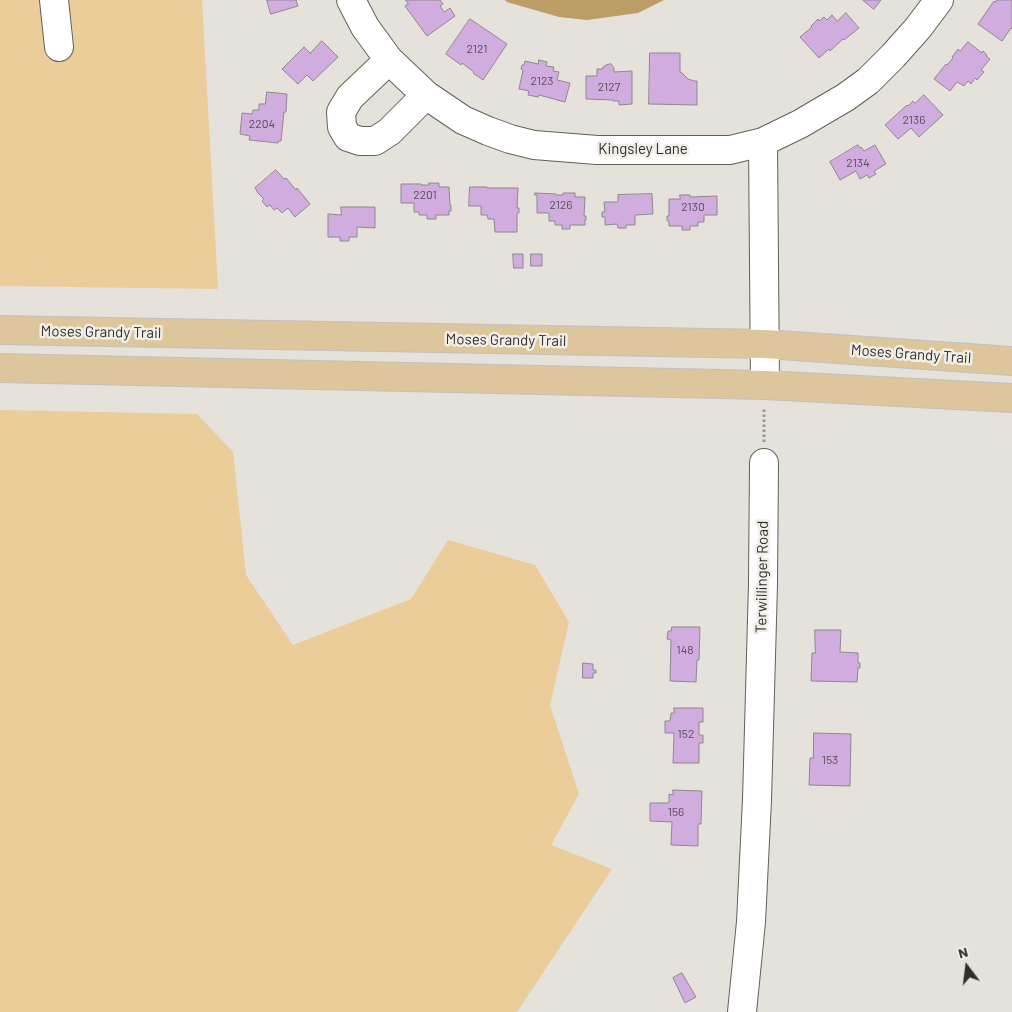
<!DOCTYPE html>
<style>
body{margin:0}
#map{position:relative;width:1012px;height:1012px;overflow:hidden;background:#e5e1db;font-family:Barlow,sans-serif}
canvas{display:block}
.north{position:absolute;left:942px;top:942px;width:50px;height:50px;-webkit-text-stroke:4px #f2eee8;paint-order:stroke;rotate:345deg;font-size:14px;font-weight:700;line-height:20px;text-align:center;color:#312f2d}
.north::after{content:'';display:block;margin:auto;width:18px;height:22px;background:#312f2d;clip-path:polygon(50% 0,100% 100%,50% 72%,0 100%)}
</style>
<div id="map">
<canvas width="1012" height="1012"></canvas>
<div class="north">N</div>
</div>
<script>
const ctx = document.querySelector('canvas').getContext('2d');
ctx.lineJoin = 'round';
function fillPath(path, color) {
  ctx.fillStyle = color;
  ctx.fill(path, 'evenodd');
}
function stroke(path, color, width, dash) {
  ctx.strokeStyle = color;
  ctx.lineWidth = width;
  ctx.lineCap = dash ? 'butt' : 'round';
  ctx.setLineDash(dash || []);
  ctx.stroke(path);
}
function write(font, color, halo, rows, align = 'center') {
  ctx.font = font + ' Barlow,sans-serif';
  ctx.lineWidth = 5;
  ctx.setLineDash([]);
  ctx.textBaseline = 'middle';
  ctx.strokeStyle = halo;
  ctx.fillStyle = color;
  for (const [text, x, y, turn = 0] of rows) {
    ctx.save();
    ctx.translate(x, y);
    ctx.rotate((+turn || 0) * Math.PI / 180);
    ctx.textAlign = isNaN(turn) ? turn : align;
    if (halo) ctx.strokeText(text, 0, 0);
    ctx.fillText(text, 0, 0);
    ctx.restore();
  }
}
const green = new Path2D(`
 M0 0H202L218 289 0 286Z
 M0 410 197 414 233 452 246 575 293 645 411 599 448 540 535 565 569 622 550 705 579 794 551 845 612 869 517 1012H0Z`);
const water = new Path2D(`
 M505 0H664L638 13 587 20 559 17 507 2Z`);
const building = new Path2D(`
 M267 0H296L298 6 271 14Z
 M406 0H440L443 4 440 6 444 12 450 8 455 16 427 36 405 6 408 4Z
 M863 0H881L874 9Z
 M997 0H1012V29L1011 28 1002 41 978 24 994 1 995 2Z
 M846 13 859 28 844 40 843 39 830 51 829 49 819 58 800 37 812 27 811 26 818 19 819 21 824 17 827 20 832 15 837 21Z
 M470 19 507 44 483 80 473 73 474 72 462 63 461 65 446 54Z
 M322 41 338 57 313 81 307 75 298 84 282 69 304 47 310 53Z
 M968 42 982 53 983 51 987 55 986 56 990 59 981 70 984 72 977 80 975 78 971 84 968 81 964 86 957 82 950 91 934 79 946 64 947 65 953 58 952 57 958 49 960 51Z
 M650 53H680V72H681L688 79 694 81H697V105L649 104Z
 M539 60 547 62 546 66 554 67 553 71 559 72 557 80 570 83 565 102 539 95 538 97 528 95 529 91 519 89 523 70 521 69 522 65H524L525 61 538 64Z
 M611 64 614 68V72L632 71V104L619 105V101H613V100L586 99V76H597V69H603V67L606 65Z
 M267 92 287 94 286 112H284L281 141H278V143L249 140 250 136 240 134 242 113 252 114 253 110H259V104H265Z
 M924 95 943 115 919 137 911 128 898 139 885 125 907 105 908 106 913 101 915 103Z
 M858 145 860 148 861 147 864 151 875 145 886 164 874 171 876 174 869 178 867 175 860 179 856 171 840 180 830 162Z
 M276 170 284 179 286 178 296 190 297 188 310 204 295 217 288 208 282 213 277 208 274 210 270 205 267 207 262 201 264 199 258 193 255 188Z
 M429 183H439V187H449L450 205H451V211H449V215H436V219H427V215H419V212H414V203H401V184H421V185H429Z
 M470 187H487V188H518L517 208H519V213H517V232H495L494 219H488L487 215H481V206H469Z
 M535 193 556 194V195H563V193H575V197H585L584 216H586V220H585V225H570V229H562V225H555V221H549V213H537V195H535Z
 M652 194 653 214 635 215V225H626V228H618L617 224 605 225V217H602V212H605L604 202H618V195Z
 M680 195H690V197L717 196V215H704V222H698V226H690V230H682V226H669V221H667V216H669V199H680Z
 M341 207H375V228L357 227V237H349V241H340V237H328V214L341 215Z
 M513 254H523V268H514Z
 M531 254H542V266H531Z
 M672 627H700L699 660H697L696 682 670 681 671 640 667 639 668 631H671Z
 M815 630H841L840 652 858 653V663H860V668H858L857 682 811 681 812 653H815Z
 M583 663 593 664V670H596V673H593V678H583Z
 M674 708H703V722H699V735H703V743H699V763H673L674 733H665V721H670L671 713H674Z
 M814 733 851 734 850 786 809 785 810 758H813Z
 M673 790 702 791 701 824H698V846L671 845 672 822 650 821V803H669V794L673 795Z
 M682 973 696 997 685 1003 673 978Z`);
const path = new Path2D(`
 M764 442V408`);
const minor = new Path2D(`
 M54 0 59 47
 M351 0 365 27 389 60 426 95 463 120 488 131 510 139 534 145 597 150H730L763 142 800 124 846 97 868 81 893 56 918 28 939 0
 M389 60 350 97 341 112 342 127 348 137 360 141H375L389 132 426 95
 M763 142 765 385
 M742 1012 751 922 757 800 763 584 764 463`);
const major = new Path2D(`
 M0 330 765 344 1012 361
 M0 368 765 385 1012 398`);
const numberNames = [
 ["2121",477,49],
 ["2123",542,81],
 ["2127",609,87],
 ["2136",914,120],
 ["2204",262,124],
 ["2134",858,163],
 ["2201",425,195],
 ["2126",561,205],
 ["2130",693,207],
 ["148",685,650],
 ["152",686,734],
 ["153",830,760],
 ["156",676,812]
];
const streetNames = [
 ["Kingsley Lane",643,149],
 ["Moses Grandy Trail",101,332,1],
 ["Moses Grandy Trail",506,340,1],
 ["Moses Grandy Trail",911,354,4],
 ["Terwillinger Road",762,577,-89]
];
fillPath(green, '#ebcd9a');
fillPath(water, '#bd9d66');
fillPath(building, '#d1acdf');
stroke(building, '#8d898f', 1);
stroke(minor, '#63605a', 30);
stroke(major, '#c1c1c0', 30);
stroke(path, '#9d9a95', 3, [2.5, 2.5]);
stroke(minor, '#fff', 28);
stroke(major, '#ddc59c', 28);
write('12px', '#594e5a', null, numberNames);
write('15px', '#312f2d', '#f2eee8', streetNames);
</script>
